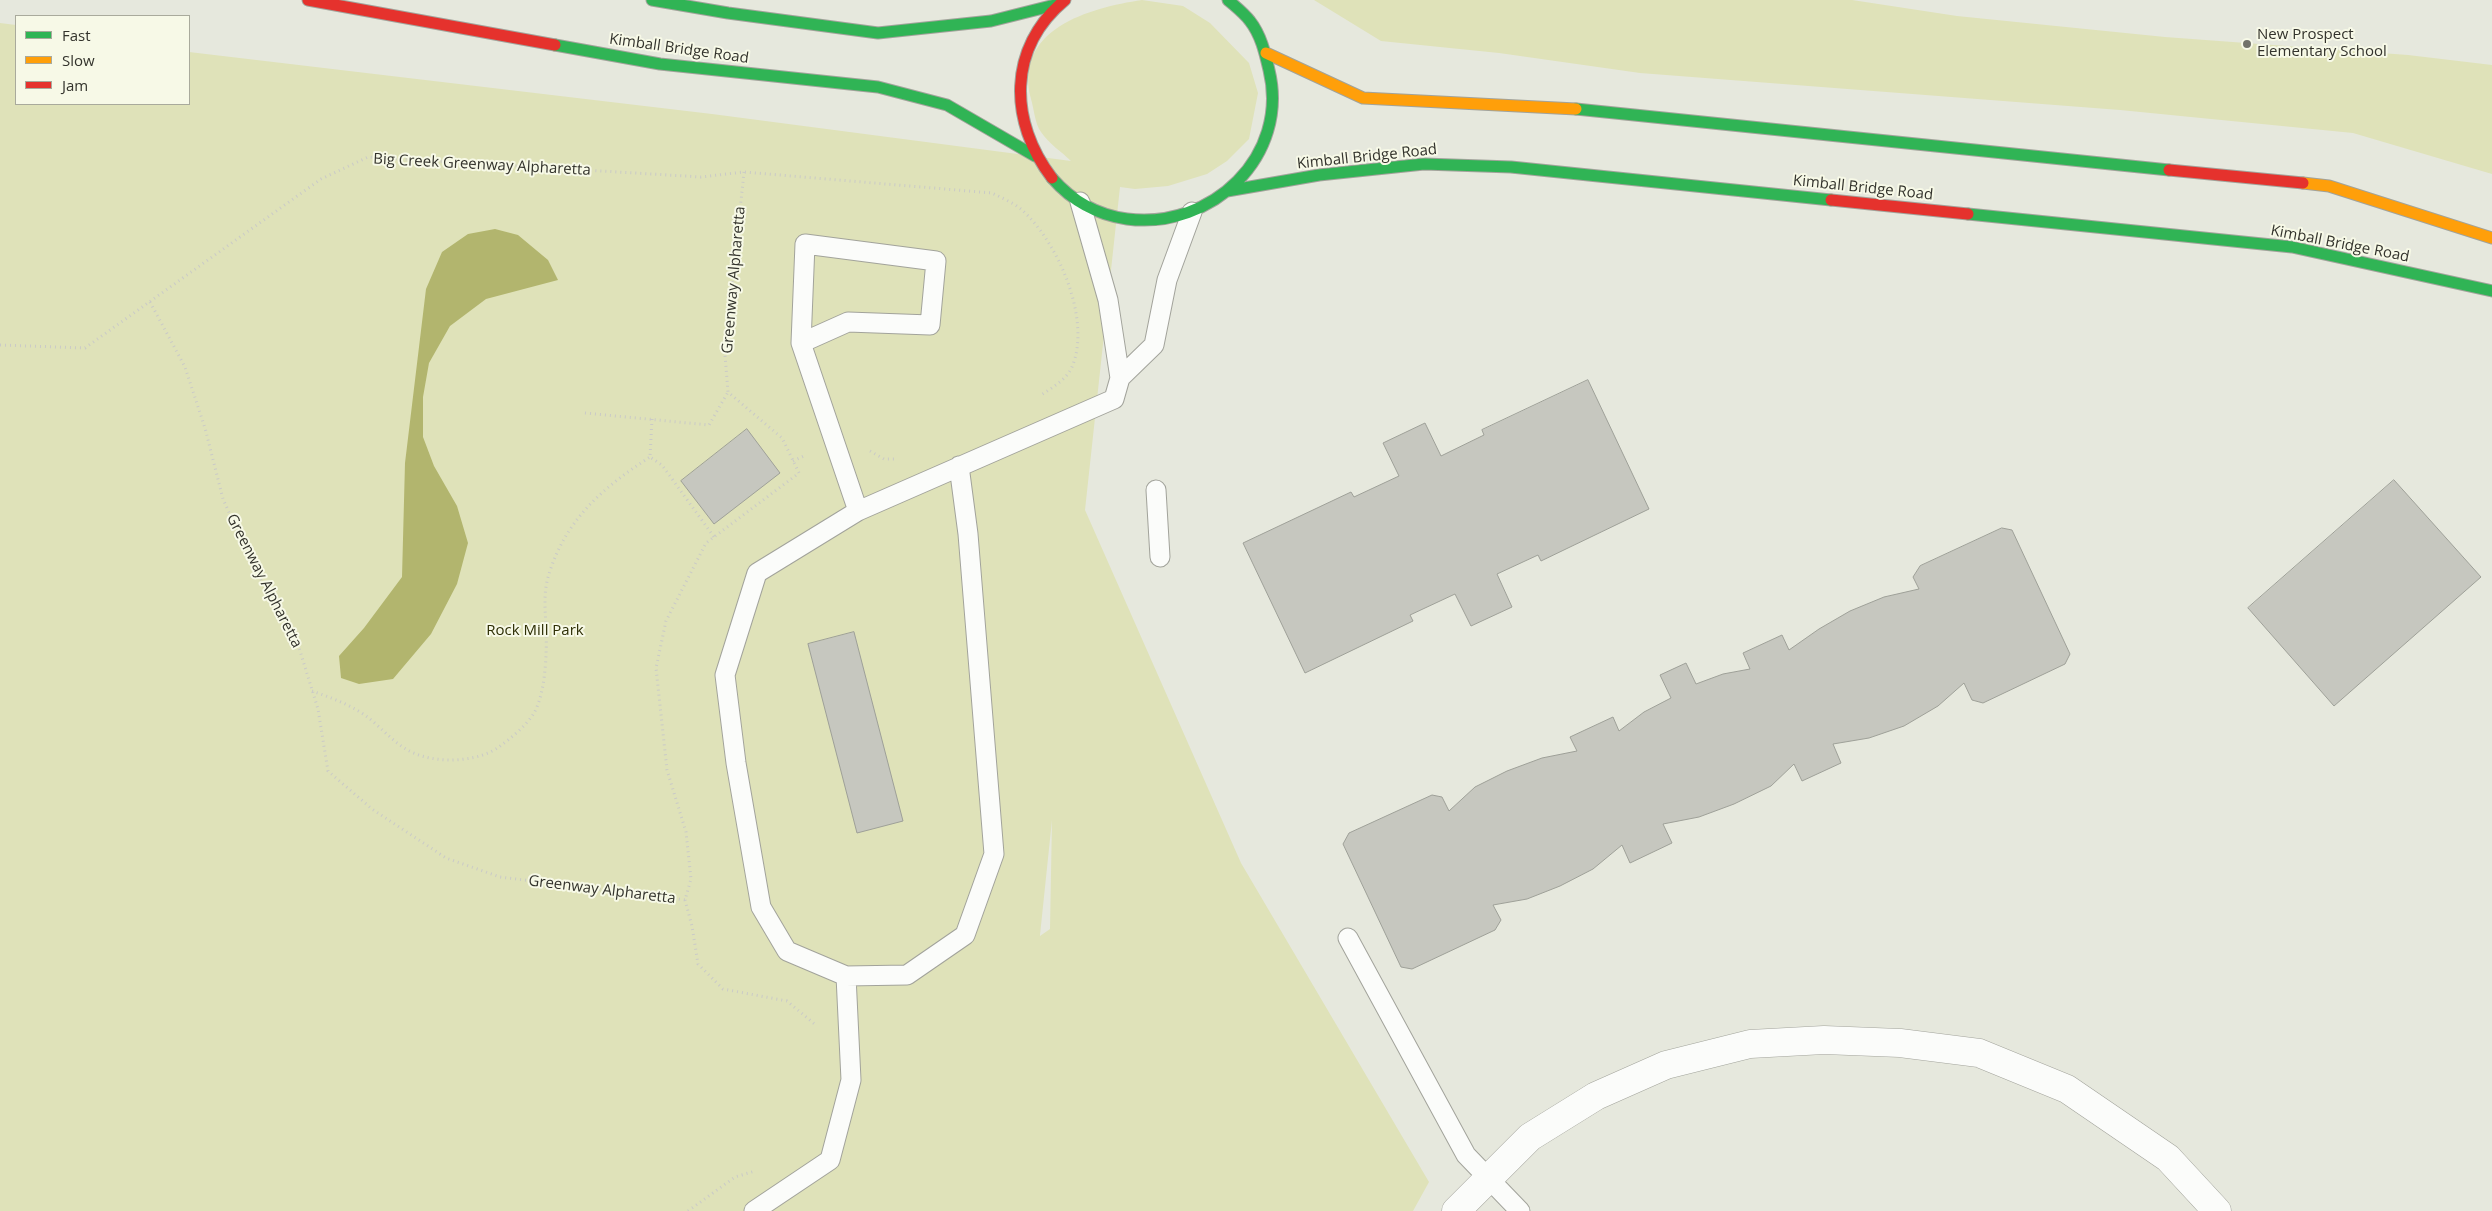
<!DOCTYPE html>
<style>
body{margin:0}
#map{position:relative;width:2492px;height:1211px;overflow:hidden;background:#e6e8dd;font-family:"Open Sans",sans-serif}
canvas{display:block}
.legend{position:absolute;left:15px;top:15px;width:175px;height:90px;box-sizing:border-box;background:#f7f9e7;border:1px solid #a9aa9c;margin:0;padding:6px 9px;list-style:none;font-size:15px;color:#33332c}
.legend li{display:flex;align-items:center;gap:10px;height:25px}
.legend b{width:25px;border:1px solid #a9aa9c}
</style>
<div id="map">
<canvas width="2492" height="1211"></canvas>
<ul class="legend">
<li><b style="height:6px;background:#30b455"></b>Fast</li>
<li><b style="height:6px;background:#ff9f0a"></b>Slow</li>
<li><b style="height:6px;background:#e5322d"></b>Jam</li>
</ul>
</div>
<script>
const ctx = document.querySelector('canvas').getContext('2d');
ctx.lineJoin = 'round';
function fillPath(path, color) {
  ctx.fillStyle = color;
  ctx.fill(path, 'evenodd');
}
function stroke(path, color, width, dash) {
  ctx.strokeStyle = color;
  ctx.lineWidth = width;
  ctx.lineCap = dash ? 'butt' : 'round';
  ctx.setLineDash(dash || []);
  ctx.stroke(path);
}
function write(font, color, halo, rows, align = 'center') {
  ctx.font = font + ' "Open Sans",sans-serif';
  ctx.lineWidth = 4;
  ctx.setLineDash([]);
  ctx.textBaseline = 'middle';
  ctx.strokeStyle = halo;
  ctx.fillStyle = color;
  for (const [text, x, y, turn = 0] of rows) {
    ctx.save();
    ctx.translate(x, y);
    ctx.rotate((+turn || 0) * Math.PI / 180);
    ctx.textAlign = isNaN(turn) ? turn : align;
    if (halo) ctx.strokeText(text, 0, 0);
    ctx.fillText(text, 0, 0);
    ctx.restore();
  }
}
const green = new Path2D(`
 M1142 0 1183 6 1210 23 1249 63 1258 93 1249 139 1227 161 1207 174 1168 186 1135 189 1120 187 1085 510 1241 863 1429 1182 1413 1211H0V23L16 25V104H189V52L712 114 1071 161C1062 152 1049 144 1041 132 1035 124 1034 109 1031 99 1013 29 1089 8 1142 0ZM1052 820 1050 929 1040 936V935Z
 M1314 0H1852L1957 16 2165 37 2408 55 2492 65V174L2353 133 2120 110 1640 73 1499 53 1381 41Z`);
const water = new Path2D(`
 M495 229 518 235 548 260 558 280 486 299 450 326 429 363 423 397V437L434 466 457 506 468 543 457 584 431 634 393 679 359 684 341 678 339 656 364 628 402 577 405 463 426 289 442 252 468 234Z`);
const building = new Path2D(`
 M1588 380 1649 509 1541 561 1538 555 1497 574 1512 607 1471 626 1455 594 1410 615 1413 621 1305 673 1243 543 1351 492 1354 497 1399 476 1383 443 1425 423 1441 456 1484 435 1482 430Z
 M747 429 780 473 714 524 681 481Z
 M2394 480 2481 577 2334 706 2248 608Z
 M2002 528 2012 530 2070 654 2065 664 1983 703 1972 700 1964 683 1938 706 1904 726 1869 738 1833 744 1841 763 1802 781 1794 764 1771 786 1734 804 1699 817 1663 824 1672 843 1630 863 1622 845 1593 869 1560 886 1527 899 1493 905 1501 920 1495 930 1412 969 1401 967 1343 844 1349 833 1432 795 1442 797 1449 811 1475 787 1507 771 1542 758 1577 751 1570 737 1613 717 1619 731 1644 712 1671 698 1660 675 1686 663 1696 684 1723 674 1750 669 1743 653 1782 635 1789 650 1819 629 1850 611 1884 597 1919 589 1913 577 1920 566Z
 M854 632 903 821 857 833 808 644Z`);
const path = new Path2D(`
 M150 302 185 367 205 428 223 499 253 566 296 638 318 709 328 771 372 809 446 858 500 877 685 900 691 879 686 832 667 770 656 668 666 621 706 543 799 473 782 438 728 392 725 355 744 172
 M0 345 85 348 321 179 368 157 701 177 744 172 992 193C1002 198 1014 203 1022 210 1058 242 1092 320 1072 367 1066 380 1053 387 1041 395
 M585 413 709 425 728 392
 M652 419 650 457 662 465 714 537
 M870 451 884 459H897
 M793 461 806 455
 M312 691C332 698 354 706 370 719 387 733 400 750 422 756 445 763 479 761 499 747 511 738 526 726 534 713 546 692 547 651 546 627 545 607 543 591 550 571 567 518 605 486 650 457
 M685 900 692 926 698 964 723 989 787 1001 817 1026
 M688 1211 735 1177 755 1171`);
const lane = new Path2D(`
 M801 343 848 322 930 325 936 261 805 244 801 343 858 511 1114 399 1120 378 1108 300 1080 202
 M1120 378 1154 345 1167 280 1192 212
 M1156 490 1160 557
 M1348 938 1466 1155 1520 1211
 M846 976 907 975 965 935 994 854 968 534 959 466
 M754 1211 830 1160 851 1080 846 976 787 951 761 907 736 763 725 675 757 573 858 511`);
const street = new Path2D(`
 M1456 1211 1530 1137 1596 1096 1666 1065 1750 1044 1824 1040 1900 1043 1979 1053 2067 1089 2168 1158 2217 1211`);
const fast = new Path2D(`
 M652 0 728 13 878 33 991 21 1059 4
 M555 45 660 64 878 87 947 105 1035 156
 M1576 109 2169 170
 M1052 178C1072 201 1098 215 1127 219 1212 230 1290 156 1269 70 1265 53 1261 35 1250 21 1244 13 1236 7 1228 0
 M1227 191 1319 175 1424 164 1511 167 1831 200
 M1968 214 2292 247 2492 291`);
const slow = new Path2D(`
 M1266 53 1363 98 1576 109
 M2303 183 2329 186 2492 238`);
const jam = new Path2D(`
 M308 0 555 45
 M2169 170 2303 183
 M1052 178C1009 122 1007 48 1065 0
 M1831 200 1968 214`);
const markers = [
 [2247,44,5,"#72726a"]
];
const poiNames = [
 ["New Prospect",2257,35],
 ["Elementary School",2257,52]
];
const streetNames = [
 ["Kimball Bridge Road",679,49,8],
 ["Kimball Bridge Road",1367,157,-6],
 ["Big Creek Greenway Alpharetta",482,165,3],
 ["Kimball Bridge Road",1863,188,6],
 ["Kimball Bridge Road",2340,244,11],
 ["Greenway Alpharetta",734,280,-85],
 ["Greenway Alpharetta",264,581,63],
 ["Greenway Alpharetta",602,890,7]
];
const parkNames = [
 ["Rock Mill Park",535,631]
];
fillPath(green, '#dfe2b9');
fillPath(water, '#b2b56e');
fillPath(building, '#c6c7bf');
stroke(building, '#9ea098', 1);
stroke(lane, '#a2a39b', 21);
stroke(street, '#a2a39b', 29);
stroke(fast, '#a2a39b', 13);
stroke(slow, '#a2a39b', 13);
stroke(jam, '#a2a39b', 13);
stroke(path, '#cacac7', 3, [1, 4]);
stroke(lane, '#fbfcfa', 19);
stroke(street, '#fbfcfa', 28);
stroke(fast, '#30b455', 11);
stroke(slow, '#ff9f0a', 11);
stroke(jam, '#e5322d', 11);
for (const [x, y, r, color] of markers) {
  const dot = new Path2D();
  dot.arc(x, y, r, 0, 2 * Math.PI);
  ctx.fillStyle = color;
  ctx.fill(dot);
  stroke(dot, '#f7f9e7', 2);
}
write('15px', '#33332c', '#f7f9e7', poiNames, 'left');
write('15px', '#33332c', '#f7f9e7', streetNames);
write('15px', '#2e2f05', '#f7f9e7', parkNames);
</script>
